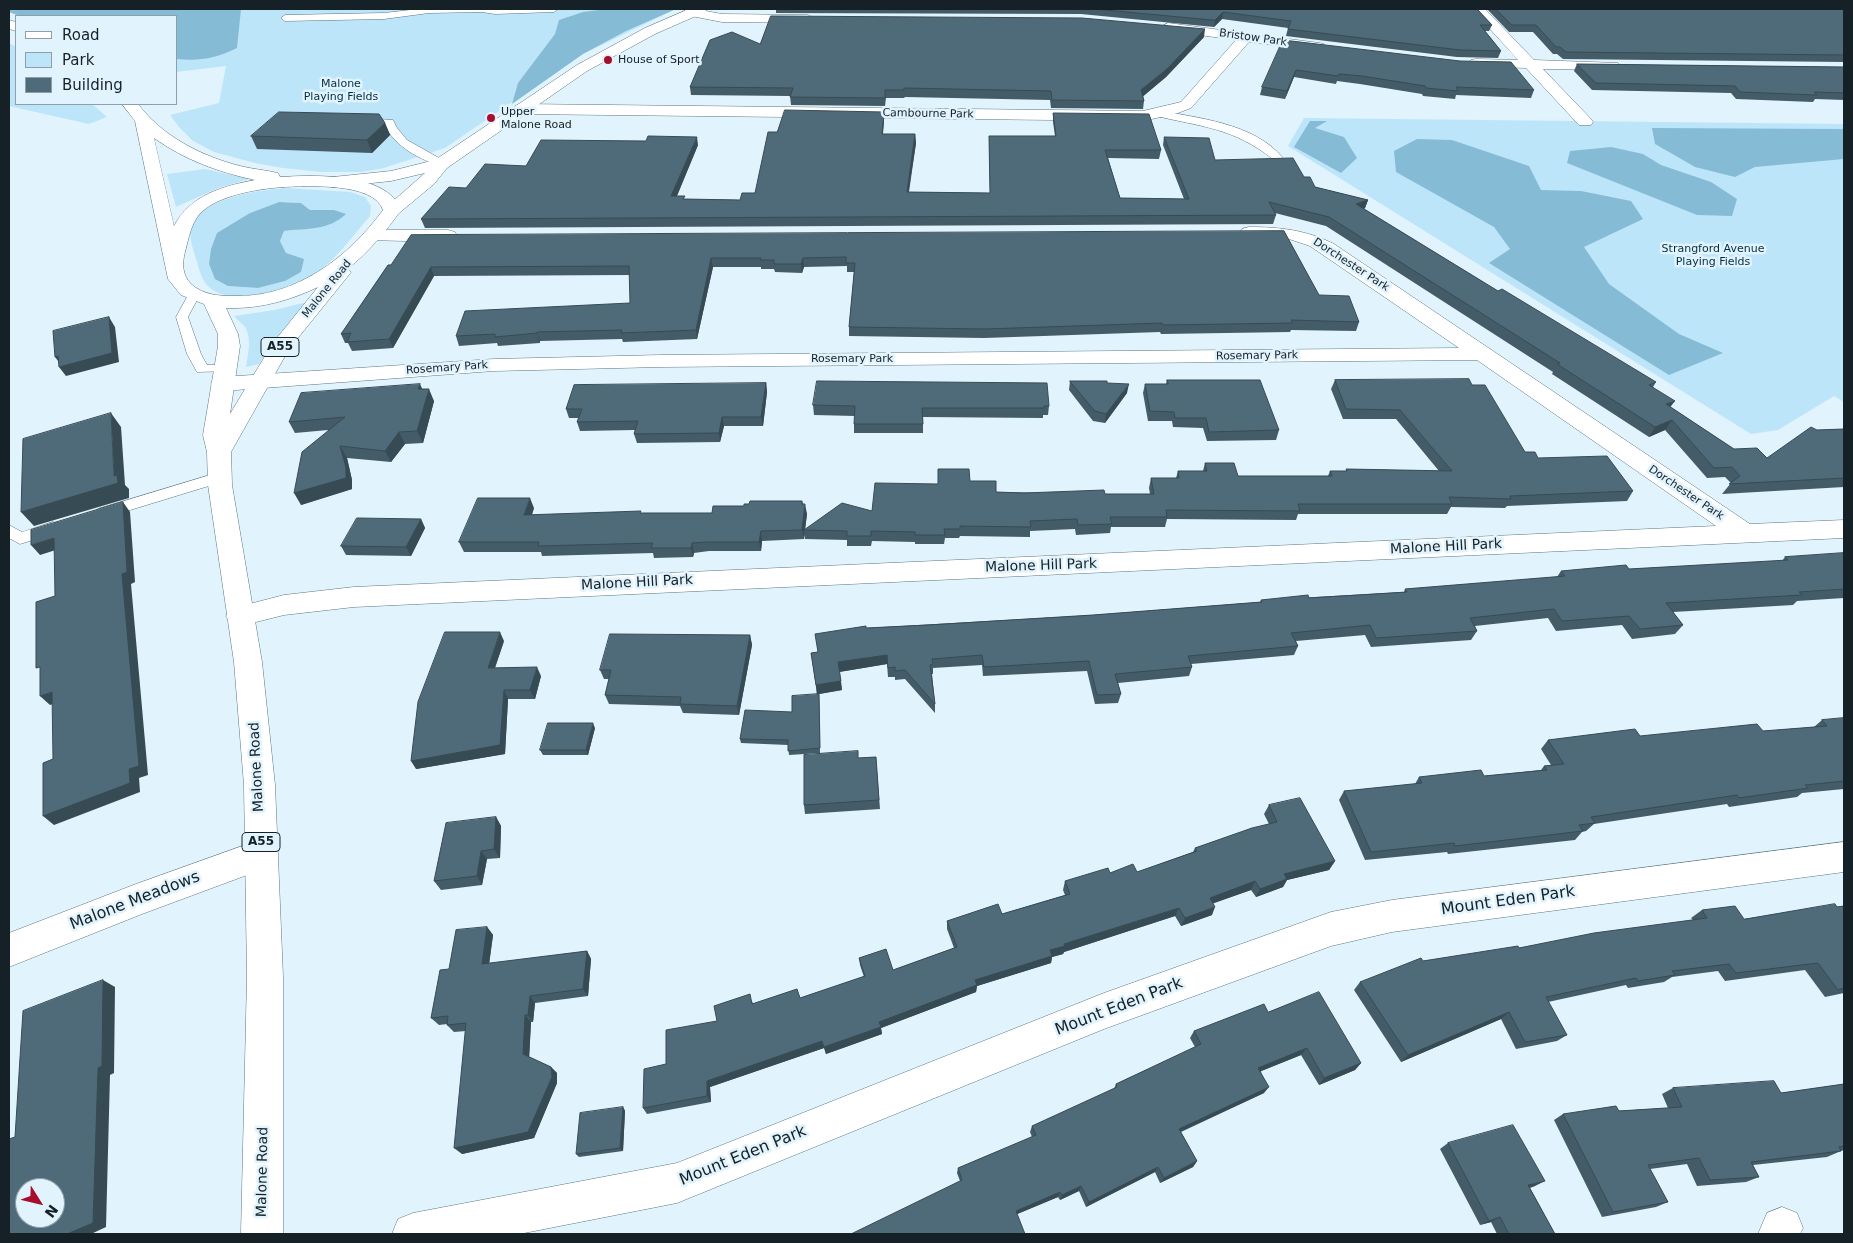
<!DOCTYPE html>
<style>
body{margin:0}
#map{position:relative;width:1853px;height:1243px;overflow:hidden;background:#e1f3fd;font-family:"DejaVu Sans",sans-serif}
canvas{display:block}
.frame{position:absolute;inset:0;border:10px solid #162127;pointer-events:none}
.legend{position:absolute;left:15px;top:15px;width:162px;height:90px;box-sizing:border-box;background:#e1f3fd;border:1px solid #909fa7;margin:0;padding:6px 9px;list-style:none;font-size:15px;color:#162127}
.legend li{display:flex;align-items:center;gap:10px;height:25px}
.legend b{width:25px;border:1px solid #909fa7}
.north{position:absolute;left:15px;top:1178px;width:50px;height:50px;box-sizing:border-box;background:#e1f3fd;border:1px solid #909fa7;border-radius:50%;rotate:126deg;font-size:14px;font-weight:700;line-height:20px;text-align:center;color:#162127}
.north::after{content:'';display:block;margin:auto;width:18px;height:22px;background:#a70e2c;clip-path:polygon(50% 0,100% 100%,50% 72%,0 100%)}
</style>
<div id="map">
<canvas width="1853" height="1243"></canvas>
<div class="frame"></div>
<ul class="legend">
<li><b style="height:6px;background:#fff"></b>Road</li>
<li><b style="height:14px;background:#bde5fa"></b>Park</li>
<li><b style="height:14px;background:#4f6b79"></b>Building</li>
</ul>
<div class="north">N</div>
</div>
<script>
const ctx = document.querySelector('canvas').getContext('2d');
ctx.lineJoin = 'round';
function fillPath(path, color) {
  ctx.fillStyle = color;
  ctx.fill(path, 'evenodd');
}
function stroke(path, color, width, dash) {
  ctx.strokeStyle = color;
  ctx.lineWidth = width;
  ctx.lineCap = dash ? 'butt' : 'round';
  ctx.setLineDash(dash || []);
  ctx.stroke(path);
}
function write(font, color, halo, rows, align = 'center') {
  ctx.font = font + ' "DejaVu Sans",sans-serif';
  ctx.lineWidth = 5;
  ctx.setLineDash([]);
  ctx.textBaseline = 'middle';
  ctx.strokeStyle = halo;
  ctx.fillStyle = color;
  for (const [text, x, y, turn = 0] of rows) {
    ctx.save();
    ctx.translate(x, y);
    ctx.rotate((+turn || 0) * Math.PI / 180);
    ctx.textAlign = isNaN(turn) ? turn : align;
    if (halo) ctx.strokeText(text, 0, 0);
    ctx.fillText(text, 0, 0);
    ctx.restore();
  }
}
const green = new Path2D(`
 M9 9H676L583 54 445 148 384 168 362 172H321L283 168 255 163 214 152 193 141 179 127 170 115 219 103 226 66 176 72V16H20L9 12Z
 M9 43 16 47V104H92L107 117 89 124 9 106Z
 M1304 118 1844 124V402L1834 396 1778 430 1751 434 1288 146Z
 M205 169 249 179 218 188 176 207 167 174Z
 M286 188 350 192 365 197 371 206 370 216C355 233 341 253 324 267 302 285 232 311 208 286 202 280 199 270 197 262 194 251 186 233 193 222 208 197 259 190 286 188ZM279 202 301 203 310 210H334L321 227 284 231 280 241 286 253 285 281 258 288 228 286 250 213Z
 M307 302 276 339 259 364 246 367C248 355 252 338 245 327 242 323 237 320 234 316L275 310Z`);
const forest = new Path2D(`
 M9 9H241L237 48C214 59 201 61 176 59V16H20L9 12Z
 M607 9H676L626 31 583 54 512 104 518 83 555 34 559 20 583 12Z
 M1310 121H1327L1315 128 1344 137 1357 158 1341 173 1294 147Z
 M1652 128 1844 129V159L1755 167 1735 177 1695 167 1655 144Z
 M1417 139 1452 140 1529 166 1541 190 1581 191 1631 201 1643 219 1584 247 1609 284 1679 334 1723 353 1669 375 1489 263 1510 249 1494 227 1396 172 1394 151Z
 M1611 147 1643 154 1661 165 1711 182 1737 199 1732 216 1697 215 1567 163 1570 151Z
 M279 202 301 203 310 210H334L346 214C328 231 308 228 284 231L280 241 286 253 304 259 301 272 285 281 258 288 228 286 215 279 209 264 211 249 217 233 250 213Z`);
const lane = new Path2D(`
 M419 9H558L554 12 495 14 482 12 429 13 384 19 285 21 281 18 285 15 384 13Z
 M1156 110C1198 118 1254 123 1283 158L1278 161 1274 160C1233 127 1201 127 1152 115V111Z
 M362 118 393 120 397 128 407 140 448 163 443 166C421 161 394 146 385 125L358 123V119Z
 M191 296 197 300 188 317 201 354 207 365H230L232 368 230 371 197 372 187 354 176 317 187 297Z
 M220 472 225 473 228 477 225 481 104 518 98 517 96 513 98 509Z
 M53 522 59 524 61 528 59 532 20 544 9 538V525L22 532Z`);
const street = new Path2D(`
 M686 9H695L722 14 808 15 815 19 808 23 722 22 686 15 684 12Z
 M1472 9H1485L1534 60 1618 63 1620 66 1618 69 1613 70 1543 69 1591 119 1593 122 1591 125H1579L1526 68 1471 66 1469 63 1471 60 1476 59 1518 60Z
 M1168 23 1319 43 1324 44 1326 47 1324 50 1319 51 1249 42 1191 108 1178 113 1143 121 520 114 515 112 512 109 515 106 520 104 1143 111 1181 102 1236 40 1163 30 1161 27Z
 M1249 227C1280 227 1306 230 1334 244L1750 524 1844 520V538L354 607 284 615 240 626 230 623 226 616 230 609 284 595 354 587 1716 526 1477 360 661 367 494 371 222 391 214 389 211 384 214 379 222 377 494 359 661 355 1459 348 1310 246 1289 239 1242 237 1240 233 1242 229Z
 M372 230H448L455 232 457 236 455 240 448 242 365 240 363 236 365 232Z
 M262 839 274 843 278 854 274 865 142 914 9 967V933L136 884Z
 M1844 842V872L1392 932 1331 946 1104 1029 677 1203 519 1234H392L398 1219 413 1213 677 1163 1104 993 1331 912 1392 900Z
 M1782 1207 1797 1213 1803 1228 1800 1234H1758L1767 1213Z`);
const secondary = new Path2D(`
 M689 9H707L705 12 655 34 587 71 447 168 434 184 398 214 392 215 386 214 383 210 425 173 391 181 333 187 327 186 324 182 327 178 333 177 391 171 435 160 577 65 645 28Z`);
const highway = new Path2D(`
 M9 20 16 22V31L9 29Z
 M122 104H138C162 136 201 156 240 166 252 169 265 170 278 173L280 177C313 175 388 172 401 210 385 233 369 251 348 269L351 272 348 276 289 349 231 452 232 485 262 662 275 785 283 977V1234H241L247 977 244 785 234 662 208 485 207 452 203 435 218 346V334L204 304 181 295 168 279 135 121ZM154 138C185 160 218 172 255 180 223 186 190 195 174 226ZM283 187C307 186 374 182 383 210 349 257 295 298 234 296 219 296 203 295 191 284 182 275 182 263 185 252 188 241 190 229 196 219 210 196 257 189 283 187ZM318 287 273 343 230 414 240 346 238 334 226 308C259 309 289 301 318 287Z`);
const wall = new Path2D(`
 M776 9H1477L1492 25 1489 31H1485L1501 51 1498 58 1457 57 1286 36 1288 28 1222 19 1214 27 1081 14 776 13Z
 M1487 9H1844V62L1563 59 1557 54H1553L1533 32H1509Z
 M1204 37 1166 77 1143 96 1144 101 1143 109 1051 108 1050 100 905 97 904 98H886L885 106 791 105 790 96 691 95 690 87 760 44Z
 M1283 40 1534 90 1531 98 1456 95 1455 99 1423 96 1422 94 1360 84 1337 81 1336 84 1294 77 1285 99 1260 95 1262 87Z
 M1577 64 1844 67V100L1815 99 1813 102 1736 99 1731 93 1592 90 1574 71Z
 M1053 113 1161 150 1159 159 1108 158 1120 198 1184 199 1163 145 1164 137 1215 160 1304 177 1315 187 1368 200 1365 208 1364 209 1498 291 1656 382 1653 387 1670 407 1734 449 1767 458 1817 430 1844 429V487L1722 494 1731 483 1725 477 1707 478 1665 430 1649 437 1552 374 1553 372 1326 226 1275 213 1276 215 1273 224 425 228 421 219 466 188 526 166 698 145 677 196 685 199 740 200 755 193 777 132 884 120 883 134H915L916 143 909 192 990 193 989 136H1055L1053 122Z
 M385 123 390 135 372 153 257 149 251 136Z
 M1284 231 1319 295 1359 322 1356 331 1291 330 1290 332 1161 334 1160 332 984 338 849 336V327L854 272H847V266L804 267 802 273 775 272 774 269H761V267H713L697 339 623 342 622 339 540 341V343L498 346 497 343 459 346 456 336 630 303V275L434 276 393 348 352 351 348 343H345L341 334 388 265Z
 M1167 380 1279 430 1276 440 1207 441 1203 428 1173 427 1172 421H1148L1143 393 1145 384H1166Z
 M1335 380 1472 385 1525 452 1538 458 1633 491 1627 501 1507 506 1505 508 1451 507 1447 514H1298L1296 520 1167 519 1165 527H1111L1110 533 1076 535 1075 529 1030 531V537L960 536 959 538H945L944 544H915V542L872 541 871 546H847V540L805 539 804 535V539L762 541 761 551H709L694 553 693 557 654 558 653 553 542 556 541 552H464L459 542 534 508 532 515 712 513 744 506 802 501 803 504 807 514 805 529 872 511 938 484V469L970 481 996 492 1105 494H1150L1149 488 1151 478H1176L1178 471H1203L1205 463 1238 476H1328L1330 471H1346V469L1439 471 1396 419H1343L1331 389Z
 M1070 381 1127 393 1105 423 1093 421 1069 390Z
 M766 383 767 392 763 426H724L720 442 637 443 634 434 635 430 580 431 577 422 579 418H569L566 409Z
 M422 389 434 401 423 443 405 444 391 462 347 458 352 480V489L301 505 328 430 295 433 289 422Z
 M813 405 1049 406 1048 415H1043V418L923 417V433H854V424L855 416 814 415Z
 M421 519 425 528 411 556 346 555 341 546Z
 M1844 553V598L1797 601 1793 605 1673 612 1683 625 1675 634 1632 639 1622 625 1556 631 1548 618 1475 626 1477 631 1471 640 1371 647 1365 635 1296 641 1298 646 1294 655 1191 664 1192 667 1189 676 1118 683 1121 694 1118 703 1095 704 1087 671 983 676 982 665 933 668V674H932L935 704V713L905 679 895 680V677H888L887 664 839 672 842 690 819 694 820 753 789 755 788 745 741 743 740 739 792 712 817 694 811 653 817 652 866 628 1093 615 1260 602 1261 600 1404 592 1405 589 1557 577 1561 571 1629 569 1782 561 1785 557Z
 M750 635 752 645 739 715 683 713 680 706 609 704 605 695 609 679H604L600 670Z
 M504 641 495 668 541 676 535 699H508L505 754 416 769Z
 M1844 718V789L1802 793 1797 797 1729 807 1727 804 1594 824 1586 831 1582 832 1575 840 1448 854 1447 852 1365 860 1339 800 1344 791 1415 784 1419 777 1484 776 1541 770 1544 766 1551 765 1541 749 1548 740 1763 731 1814 727 1822 720Z
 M595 728 588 755H543L540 750Z
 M876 757 880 809 805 814 804 805 858 758Z
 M1269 805 1335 861 1329 870 1287 880 1283 887 1256 897 1251 890 1213 903 1212 915 1181 926 1175 916 1064 952 1063 954 1052 957 1051 963 977 986 976 992 881 1028 882 1034 826 1054 824 1048 710 1087 711 1102 647 1114 643 1108 666 1064 717 1021 752 1001 753 1004 800 998 864 977 860 965 859 958 893 970 954 948 947 929V921L1002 914 1065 895 1063 890 1065 881 1110 873 1137 872 1193 852 1195 848 1269 824 1264 814Z
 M496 817 501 826 500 858 487 859 482 885 441 890 434 881Z
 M1844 906V993L1825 997 1805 970 1725 981 1718 971 1672 977 1664 982 1628 988 1626 985 1548 1002 1567 1035 1557 1041 1516 1049 1501 1019 1401 1062 1354 990 1360 982 1423 961 1519 948 1693 920 1691 918 1702 910 1744 919Z
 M487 927 493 935 489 964 587 951 591 959 588 996 535 1003 533 1022H531L529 1057 551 1067 557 1073V1083L534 1138 462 1154 466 1031 454 1032 447 1025V1024L439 1025 431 1018 449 969Z
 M1268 1012 1361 1063 1355 1070 1319 1085 1301 1055 1261 1071 1264 1093 1181 1132 1197 1161 1193 1167 1160 1183 1155 1172 1086 1207 1079 1191 1060 1200 1058 1197 1017 1214 960 1181 957 1173 958 1168 1032 1137 1030 1132 1032 1126 1114 1089 1116 1084 1195 1047 1190 1038 1194 1031Z
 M1844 1084V1150L1841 1151 1827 1157 1753 1165 1759 1177 1746 1182 1697 1186 1687 1164 1650 1169 1668 1202 1656 1207 1602 1217 1554 1120 1563 1114 1668 1108 1662 1094 1673 1088 1781 1093Z
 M623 1107 625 1111 623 1151 579 1157 576 1154Z
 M1448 1143 1535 1186 1530 1188 1555 1234H1497L1491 1222 1480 1225 1440 1149Z`);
const shadedWall = new Path2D(`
 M1223 12 1222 19 1214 27 1215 20Z
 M1205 29 1204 37 1166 77 1140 99 1141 90Z
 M1296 70 1294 77 1285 99 1287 91Z
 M884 112V120L882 142V134Z
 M385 123 390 135 372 153 367 140Z
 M915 134 916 143 907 201V192Z
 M697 137 698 145 673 205 671 196Z
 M1368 200 1365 208 1353 213 1356 204Z
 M711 258 713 267 697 339 696 330Z
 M803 258 804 267 802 273 801 264Z
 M431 267 434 276 393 348 389 339Z
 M109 317 115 327 119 362 66 376 59 367 62 366 55 357Z
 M537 332 540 341V343L537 333Z
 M766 383 767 392 763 426 761 417Z
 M420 384 425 395 418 389Z
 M1129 384 1127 393 1105 423 1106 414Z
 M429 389 434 401 423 443 417 431Z
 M1675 401 1668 410 1666 404Z
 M111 413 121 427 125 485 129 489V498L34 526 21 512 114 476Z
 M722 417 724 426 720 442 719 433Z
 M1672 420 1665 430 1649 437 1655 427Z
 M399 432 405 444 391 462 385 451Z
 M340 446 347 458 352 480V489L301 505 294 493Z
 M530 498 534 508 528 525 524 515Z
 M123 502 130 512 135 582 131 584 148 775 139 778 140 792 54 825 43 816 122 574Z
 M805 504 807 514 805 530H804V539L802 530Z
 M421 519 425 528 411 556 406 547Z
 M761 531 762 541 761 551 759 542Z
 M54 538 62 548 40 555 31 545Z
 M692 543 694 553 693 557 691 548Z
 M500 632 504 641 492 676 488 668Z
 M750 635 752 645 739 715 737 706Z
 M887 655V664L839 672 838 662Z
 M537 667 541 676 535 699 530 690Z
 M841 681 842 690 819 694 820 753 817 695 816 685Z
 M504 690 508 699 505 754 416 769 411 761Z
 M52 692 62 701 50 705 40 696Z
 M593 723 595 728 588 755 586 750Z
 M496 817 501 826 500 858 494 849Z
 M481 851 487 859 482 885 477 876Z
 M1335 861 1329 870 1287 880 1283 887 1256 897 1260 889 1284 874Z
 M1255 881 1251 890 1206 906 1210 898Z
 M1215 907 1212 915 1181 926 1185 918Z
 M1179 908 1175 916 1064 952 1063 954 1052 957 1051 963 977 986 976 992 881 1028 882 1034 826 1054 824 1047 879 1022 975 980 1064 944Z
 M487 927 493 935 488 972 482 964Z
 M587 951 591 959 588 996 583 989Z
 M103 980 115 987 114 1073 110 1075 106 1227 91 1234H67L98 1068Z
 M530 996 535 1003 533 1022 528 1015Z
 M1509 1012 1501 1019 1401 1062 1408 1055Z
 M525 1015 531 1022 529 1061 523 1054Z
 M822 1041 824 1048 710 1087 711 1102 707 1096V1081Z
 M1307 1048 1301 1055 1254 1074 1258 1068Z
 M1361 1063 1355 1070 1319 1085 1324 1078Z
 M551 1067 557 1073V1083L534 1138 462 1154 454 1148Z
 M1269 1087 1264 1093 1175 1134 1179 1129Z
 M623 1107 625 1111 623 1151 620 1148Z
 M1197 1161 1193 1167 1160 1183 1164 1178Z
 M1158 1167 1155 1172 1086 1207 1089 1202Z
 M1545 1181 1535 1186 1519 1190 1528 1185Z
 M1081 1186 1079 1191 1060 1200 1062 1195Z
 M1060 1192 1058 1197 1015 1215 1016 1211Z
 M1500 1217 1491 1222 1480 1225 1489 1221Z`);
const building = new Path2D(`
 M1095 9H1477L1492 25H1480L1501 51 1460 50 1288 29 1291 21 1223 12 1215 20Z
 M1496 9H1844V55L1566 52 1560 47H1556L1536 25H1512Z
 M771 16 1082 18 1205 29 1167 69 1141 90 1144 101 1052 100 1051 91 904 88V90H885V98L790 97 793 88 690 87 710 40 732 32 760 44Z
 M1283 40 1460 61 1511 62 1534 90 1456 87 1458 91 1426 88 1425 86 1362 76 1339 74 1338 76 1296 70 1287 91 1262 87Z
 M1577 64 1844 67V93L1814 92 1817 95 1740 92 1735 86 1596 83Z
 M785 110 884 112 882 134H915L907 192 990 193 989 136H1056L1053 113 1149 114 1161 150H1105L1120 198 1189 199 1164 137 1209 138 1215 160 1293 158 1304 177H1310L1315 187 1368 200 1356 204 1498 291 1502 289 1656 382 1649 385 1675 401 1666 404 1734 449 1757 448 1767 458 1811 427 1817 430 1844 429V478L1729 484 1740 476 1732 467 1714 468 1672 420 1655 427 1557 364 1560 363 1329 217 1269 202 1276 215 421 219 449 187 466 188 485 164 526 166 541 140 646 141 648 136 697 137 671 196H685L683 199 740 200 742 193H755L768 132H777Z
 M279 112 379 114 385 123 367 140 251 136Z
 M1284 231 1319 295 1349 296 1359 322 1291 320 1293 323 1163 325 1162 323 985 329 849 327 855 263H846V257L803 258 801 264H774V260H760L761 258H711L696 330 621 333 622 330 537 332V333L495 337V334L456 336 465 311 630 303 629 266 431 267 389 339 347 342 351 333 341 334 388 265H391L411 235Z
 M109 317 112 353 59 367 58 356 55 357 53 331Z
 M1469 379 1472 385H1485L1525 452H1535L1538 458 1607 456 1633 491 1510 496 1511 499 1449 497 1452 504H1298L1300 511 1166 510 1167 517H1110L1112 524 1078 525 1077 519 1030 521 1031 527 960 526V529H944L945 535H915V532L871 531V536H847V531L804 530 842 503 872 511 875 483 938 484V469H969L970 481H996V492L1024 493 1104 490 1105 494H1154L1151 478H1179L1178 471H1207L1205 463H1234L1238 476H1332L1330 471H1347L1346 469 1452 471 1400 410 1346 409 1335 380Z
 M1167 380H1260L1279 430 1209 432 1206 418H1175L1174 412 1150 411 1145 384H1168Z
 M817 381 1047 383 1049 406H1044V408H922L923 424H854L855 406 813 405Z
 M1070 381H1107V383L1129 384 1106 414 1095 411Z
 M766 383 761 417H722L719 433 634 434 638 421 577 422 582 409H566L574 385Z
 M420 384 418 389H429L417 431 399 432 385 451 340 446 346 468V478L294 493 302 452 345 417 289 422 301 393Z
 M111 413 114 476 117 475 118 483 21 512 23 439Z
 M478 498H530L524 515 641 511 640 513H712L713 506H744V504H749L750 501H802V504H805L802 530 761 531 759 542H707L692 543 691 548H651L653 543 538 546 539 542H459Z
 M123 502 127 572 122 574 139 766 129 769 130 783 43 816V763L53 759 52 692 40 696V667L36 668V602L55 596 54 538 31 545V530Z
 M357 518 421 519 406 547 341 546Z
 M1844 553V589L1799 592 1802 595 1666 603 1683 625 1640 629 1629 616 1562 621 1554 609 1470 618 1477 631 1376 638 1370 625 1291 633 1298 646 1188 656 1192 667 1115 674 1121 694 1097 695 1089 661 984 667 982 655 932 659 933 664 930 665 935 704 905 670 895 671V667L888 668 887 655 838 662 841 681 816 685 811 653 818 652 815 634 866 626V628L928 625 1093 615 1262 602 1261 600 1308 595 1309 598 1407 592 1405 589 1565 576 1561 571 1626 565 1629 569 1788 560 1785 557Z
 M445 632H500L488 668 537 667 530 690H504L500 745 411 761 418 702Z
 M610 634 750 635 737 706 680 704 681 697 605 695 611 670H600Z
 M819 694 820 748 788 751V740L740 739 745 710 792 712V696Z
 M1844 718V781L1805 785 1808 788 1739 798 1737 795 1591 817 1595 823 1579 825 1583 831 1455 846 1454 843 1371 852 1344 791 1422 783 1419 777 1481 770 1484 776 1547 770 1544 766 1564 764 1548 740 1635 729 1640 736 1757 724 1763 731 1827 726 1822 720Z
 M548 723H593L586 750H540Z
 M858 751V758L876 757 879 800 804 805V755Z
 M1300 798 1335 861 1284 874 1287 879 1260 889 1255 881 1210 898 1215 907 1185 918 1179 908 1064 944 1065 946 1050 950 1052 956 975 980 977 985 879 1022 881 1027 824 1047 822 1041 707 1081V1096L643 1108 644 1069 666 1064V1030L717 1021 714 1006 750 994 752 1004 797 989 800 998 865 976 859 958 886 949 893 970 957 947 947 921 998 904 1002 914 1070 894 1065 881 1108 868 1110 873 1133 864 1137 872 1197 851 1195 848 1252 828 1277 822 1269 805Z
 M496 817 494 849 481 851 477 876 434 881 446 823Z
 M1835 904 1837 907 1844 906V988L1838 990 1818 963 1736 973 1729 964 1672 971 1675 975 1638 981 1636 978 1546 997 1567 1035 1525 1042 1509 1012 1408 1055 1360 982 1421 958 1423 961 1518 946 1519 948 1594 933 1707 918 1702 910 1735 906 1744 919Z
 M487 927 482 964 587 951 583 989 530 996 528 1015H525L523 1054 551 1067 552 1077 528 1132 454 1148 466 1023 447 1025 448 1016 431 1018 440 970 449 969 456 930Z
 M103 980 102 1066 98 1068 93 1223 67 1234H9V1139L15 1137 23 1011ZM25 1188H55V1218H25Z
 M1319 992 1361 1063 1324 1078 1307 1048 1258 1068 1269 1087 1179 1129 1197 1161 1164 1178 1158 1167 1089 1202 1081 1186 1062 1195 1060 1192 1016 1211 1025 1234H851L962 1180 958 1168 1036 1135 1032 1126 1117 1087 1116 1084 1201 1044 1194 1031 1264 1004 1268 1012Z
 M1774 1081 1781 1093 1844 1084V1146L1839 1147 1841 1151 1751 1162 1759 1177 1710 1180 1699 1158 1648 1165 1668 1202 1613 1212 1563 1114 1616 1106 1619 1111 1682 1107 1673 1088Z
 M623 1107 620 1148 576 1154 580 1113Z
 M1513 1125 1545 1181 1528 1185 1555 1234H1509L1500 1217 1489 1221 1448 1143Z`);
const markers = [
 [608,60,5,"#a70e2c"],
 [491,118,5,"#a70e2c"]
];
const farStreetnames = [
 ["Bristow Park",1253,38,8],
 ["Cambourne Park",928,114,1],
 ["Dorchester Park",1351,265,33],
 ["Malone Road",327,289,-51],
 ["Rosemary Park",1257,356,-1],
 ["Rosemary Park",852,359],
 ["Rosemary Park",447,368,-4],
 ["Dorchester Park",1686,493,34]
];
const farPoinames = [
 ["House of Sport",618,60],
 ["Upper",501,112],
 ["Malone Road",501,125]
];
const farParknames = [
 ["Malone",341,84],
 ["Playing Fields",341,97],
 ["Strangford Avenue",1713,249],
 ["Playing Fields",1713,262]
];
const shields = [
 [280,347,38],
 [261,842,38]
];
const shieldNames = [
 ["A55",280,347],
 ["A55",261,842]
];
const streetNames = [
 ["Malone Hill Park",1446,547,-3],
 ["Malone Hill Park",1041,566,-2],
 ["Malone Hill Park",637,583,-3],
 ["Malone Road",257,767,-93],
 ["Malone Road",263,1172,-89]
];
const nearStreetnames = [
 ["Malone Meadows",135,901,-21],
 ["Mount Eden Park",1508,901,-8],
 ["Mount Eden Park",1119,1007,-21],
 ["Mount Eden Park",743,1156,-22]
];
fillPath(green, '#bde5fa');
fillPath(forest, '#86bbd5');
stroke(lane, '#5a7684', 1);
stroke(street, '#5a7684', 1);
stroke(secondary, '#5a7684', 1);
stroke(highway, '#5a7684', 1);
fillPath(lane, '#fff');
fillPath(street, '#fff');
fillPath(secondary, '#fff');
fillPath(highway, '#fff');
fillPath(wall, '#445c68');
fillPath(shadedWall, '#374b55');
fillPath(building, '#4f6b79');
stroke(building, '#374b55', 1);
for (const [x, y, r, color] of markers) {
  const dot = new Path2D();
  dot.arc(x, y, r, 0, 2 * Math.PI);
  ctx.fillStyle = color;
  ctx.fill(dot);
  stroke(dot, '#e1f3fd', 2);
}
write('11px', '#162127', '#e1f3fd', farStreetnames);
write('11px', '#162127', '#e1f3fd', farPoinames, 'left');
write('11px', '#002f42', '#e1f3fd', farParknames);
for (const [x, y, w] of shields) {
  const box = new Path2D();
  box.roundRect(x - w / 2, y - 9.5, w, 19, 4);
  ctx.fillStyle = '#e1f3fd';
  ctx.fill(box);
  stroke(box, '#162127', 1);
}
write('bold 12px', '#162127', null, shieldNames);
write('14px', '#162127', '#e1f3fd', streetNames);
write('16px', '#162127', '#e1f3fd', nearStreetnames);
</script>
